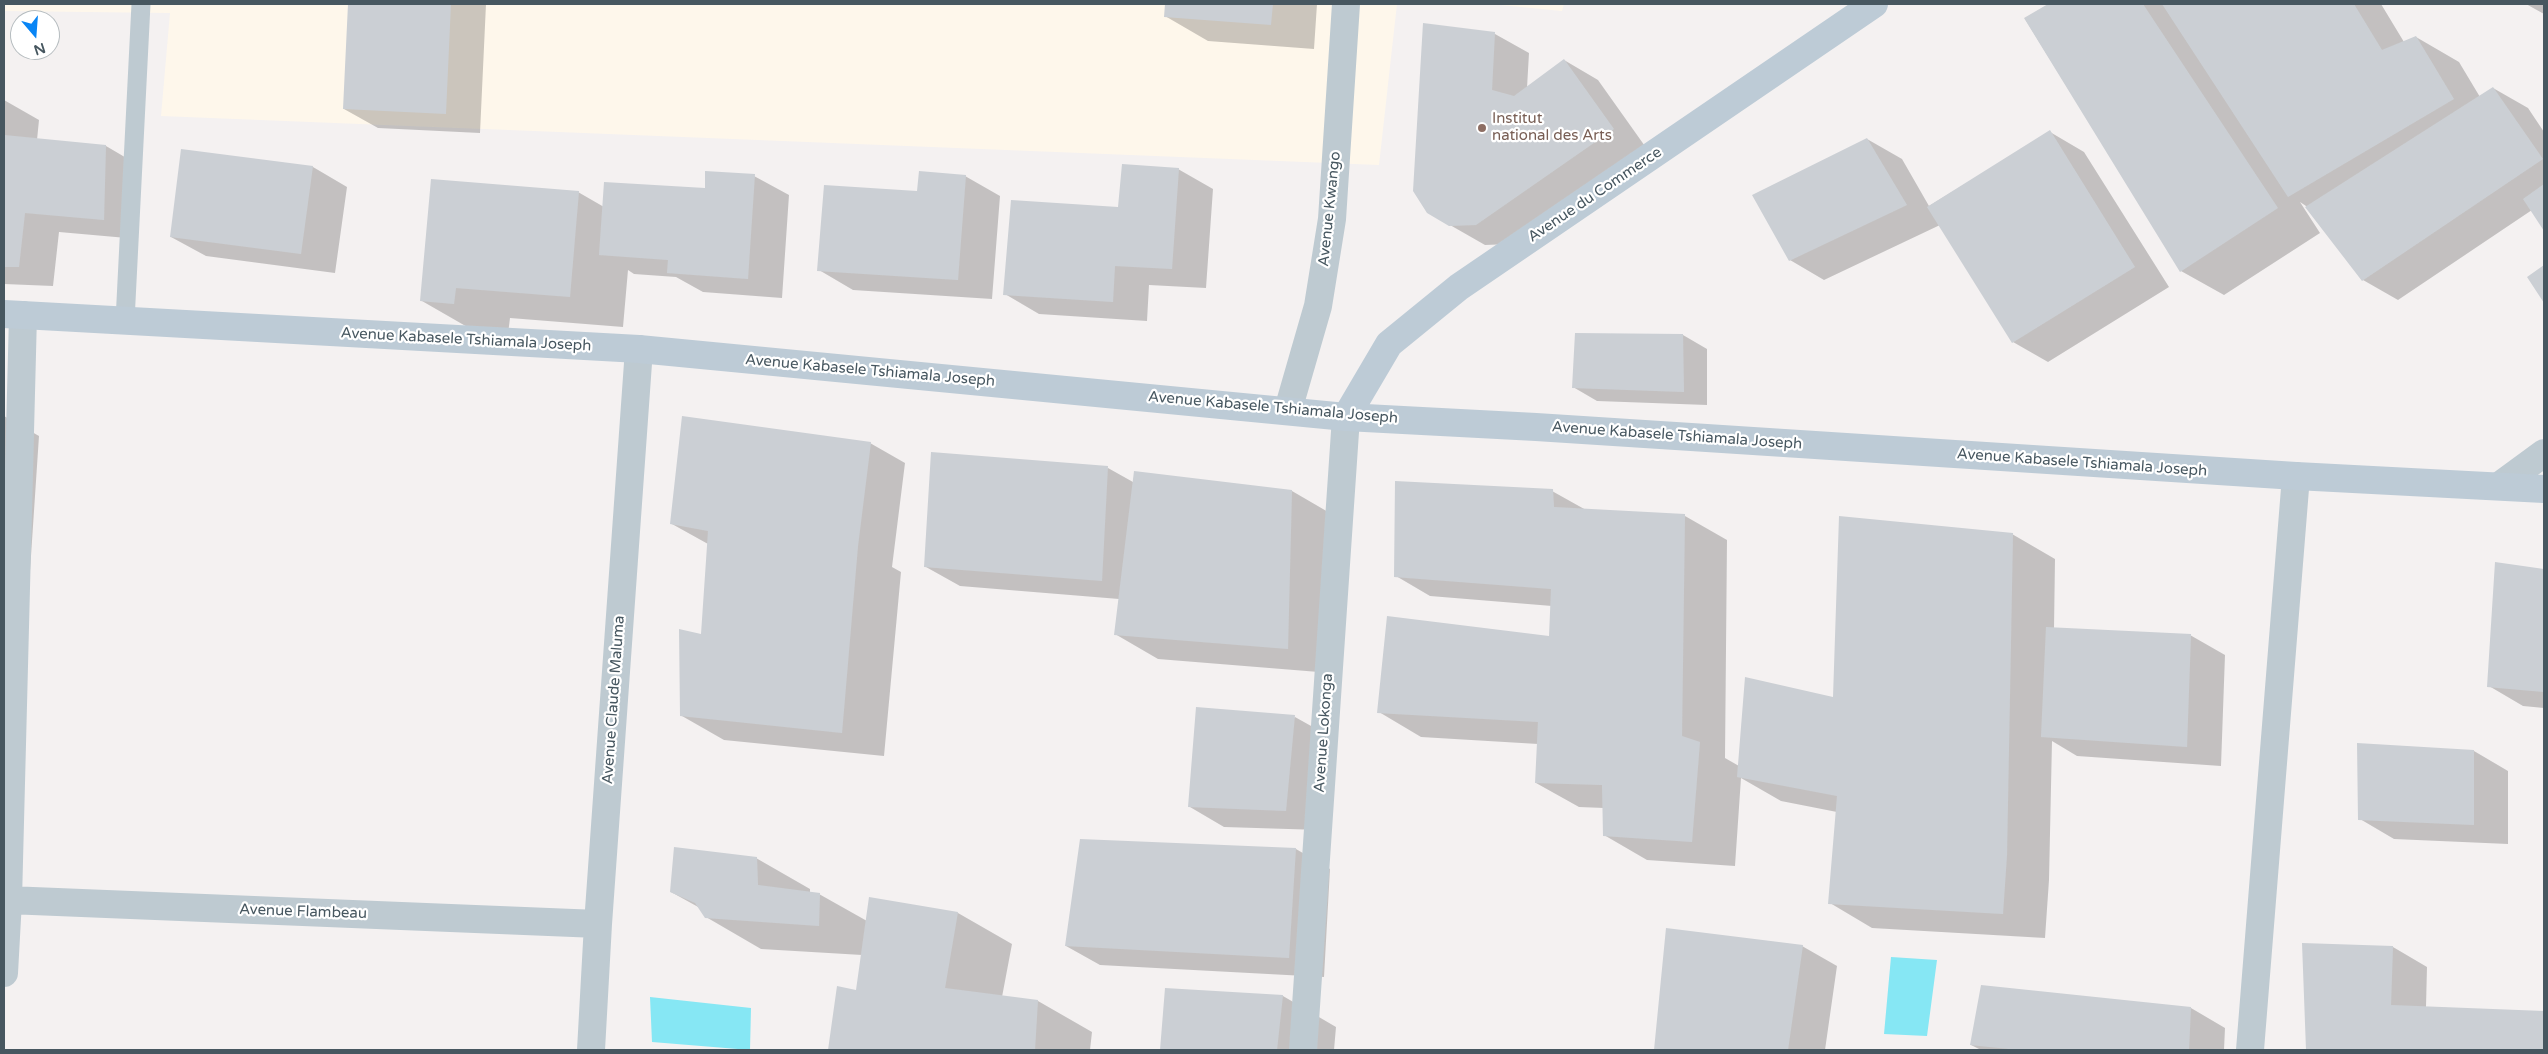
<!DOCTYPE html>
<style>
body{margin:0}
#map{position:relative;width:2548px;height:1054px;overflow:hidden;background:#f4f1f1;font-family:"Varela Round",sans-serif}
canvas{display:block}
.frame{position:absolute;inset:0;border:5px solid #475760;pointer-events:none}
.north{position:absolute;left:10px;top:10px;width:50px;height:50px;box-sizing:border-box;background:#fff;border:1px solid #b5bcbf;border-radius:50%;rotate:162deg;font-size:14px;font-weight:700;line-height:20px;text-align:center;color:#475760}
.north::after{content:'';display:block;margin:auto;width:18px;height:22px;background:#0985f5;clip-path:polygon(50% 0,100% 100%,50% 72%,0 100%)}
</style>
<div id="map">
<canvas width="2548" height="1054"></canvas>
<div class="frame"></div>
<div class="north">N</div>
</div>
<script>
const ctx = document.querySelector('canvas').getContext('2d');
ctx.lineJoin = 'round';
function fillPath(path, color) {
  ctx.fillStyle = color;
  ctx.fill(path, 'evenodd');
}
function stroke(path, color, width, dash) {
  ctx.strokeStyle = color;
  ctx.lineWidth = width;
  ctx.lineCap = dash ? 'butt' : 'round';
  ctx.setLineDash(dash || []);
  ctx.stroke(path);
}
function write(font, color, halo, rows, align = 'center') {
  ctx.font = font + ' "Varela Round",sans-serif';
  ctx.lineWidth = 4.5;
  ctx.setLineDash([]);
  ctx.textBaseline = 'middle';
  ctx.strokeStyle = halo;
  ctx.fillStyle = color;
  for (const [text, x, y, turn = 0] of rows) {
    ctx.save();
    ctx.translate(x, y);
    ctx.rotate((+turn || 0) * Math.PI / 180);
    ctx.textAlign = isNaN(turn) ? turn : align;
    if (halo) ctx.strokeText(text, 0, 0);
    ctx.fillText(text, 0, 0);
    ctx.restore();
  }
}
const commercial = new Path2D(`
 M4 4H1397L1379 165 161 116 170 13 4 11Z
 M1490 4H1564L1562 11Z`);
const water = new Path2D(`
 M1891 957 1937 960 1927 1036 1884 1034Z
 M650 997 751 1008 750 1050 652 1042Z`);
const shadow = new Path2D(`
 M349 4H486L480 133 378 128 344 109Z
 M1166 4H1317L1314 49 1208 41 1165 16Z
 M2051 4H2381L2404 42 2416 37 2459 62 2480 97 2493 88 2528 108 2544 132V228L2532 210 2398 300 2363 280 2306 206 2300 202 2320 233 2224 295 2181 271 2025 19Z
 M2526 4H2544V14Z
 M1424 24 1495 34 1529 53 1527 88 1564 60 1598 80 1647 149 1511 244 1485 245 1450 225Z
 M4 100 39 120 37 140 106 146 140 166 138 239 59 232 53 286 4 284Z
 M2050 132 2084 152 2169 287 2048 362 2013 342 1940 225 1824 280 1790 260 1867 139 1902 159 1929 206Z
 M183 151 313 167 347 187 335 273 206 256 171 237Z
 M1178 169 1213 189 1206 288 1149 285 1147 321 1039 314 1005 294 1119 208Z
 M754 176 789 195 782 298 703 292 676 277 634 274 628 270 623 327 510 318 508 334 476 332 422 301 578 192 604 207 706 190Z
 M965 176 1000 196 992 299 853 290 819 270 919 192Z
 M1683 335 1707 349V405L1597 401 1573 387Z
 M4 416 39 436 25 646 4 645Z
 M870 443 905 463 892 567 901 572 884 756 724 740 682 716 702 635 708 544 672 524Z
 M1108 468 1133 482 1135 472 1292 491 1335 516 1331 673 1158 659 1115 634 1119 599 960 586 926 567Z
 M1552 491 1586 510 1685 516 1727 540 1725 758 1739 766 1834 699 2012 534 2055 559 2054 629 2190 635 2225 655 2221 766 2077 756 2052 741 2049 880 2045 938 1872 928 1830 903 1837 812 1781 801 1741 778 1735 866 1647 860 1604 835V808L1579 807 1536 783 1538 744 1421 737 1379 712 1551 637 1552 606 1430 596 1396 576Z
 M2496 564 2544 570V708L2523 706 2489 686Z
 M1295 717 1329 736 1320 830 1224 827 1190 807Z
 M2474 751 2508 771V844L2394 839 2360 819Z
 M1296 849 1330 869 1324 977 1100 965 1066 946Z
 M756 858 810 889V893L819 894 867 921 958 913 1012 944 1002 997 1038 1001 1092 1032 1090 1050H830L838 987 857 992 862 955 761 949 706 917 700 908 671 892Z
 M1667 929 1802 946 1837 966 1825 1050H1656Z
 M2304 944 2393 947 2427 967 2426 1007 2544 1012V1050H2307Z
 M1167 989 1283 996 1336 1027 1334 1050H1161Z
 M2191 1008 2225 1028 2224 1050H1981L1971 1045Z`);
const building = new Path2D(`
 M348 4H451L446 114 343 109Z
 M1165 4H1273L1271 25 1164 17Z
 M2048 4H2143L2278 208 2180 272 2024 18Z
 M2162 4H2354L2382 50 2416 36 2454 99 2288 197Z
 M1423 23 1495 32 1492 90 1514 96 1564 59 1614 129 1476 225 1449 226 1427 213 1413 191Z
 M2493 87 2543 159 2362 281 2305 207Z
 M2050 130 2135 267 2012 343 1927 207Z
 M4 135 106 145 104 220 25 213 19 267H4Z
 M1867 138 1907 205 1789 261 1752 195Z
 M181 149 313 166 301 254 170 237Z
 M1122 164 1179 168 1172 269 1115 266 1113 302 1003 295 1011 200 1118 207Z
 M705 171 755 174 748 279 667 273 668 260 599 255 604 182 705 188Z
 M919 171 966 175 958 280 817 271 824 185 917 191Z
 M431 179 579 191 570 297 456 288 454 304 420 301Z
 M2544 184V231L2523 199Z
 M2544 265V303L2527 277Z
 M1575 333 1683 334 1684 392 1572 388Z
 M682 416 871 442 858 546 842 733 680 716 679 629 701 634 708 531 670 524Z
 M931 452 1108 466 1102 581 924 567Z
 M1134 471 1292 490 1288 649 1114 635Z
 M1395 481 1553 489 1554 507 1685 514 1682 736 1700 742 1692 842 1603 836 1602 785 1535 783 1538 722 1377 713 1387 616 1549 636 1551 589 1394 577Z
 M1839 516 2013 533 2007 855 2003 914 1828 904 1837 796 1737 777 1745 677 1833 697Z
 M2495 562 2544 569V692L2487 687Z
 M2046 627 2191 634 2187 747 2041 737Z
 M1196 707 1295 715 1286 811 1188 807Z
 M2357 743 2474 750V825L2358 820Z
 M1080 839 1296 848 1289 958 1065 946Z
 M674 847 757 857 758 885 820 893 819 926 705 918 695 903 670 892Z
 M869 897 958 912 945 988 1038 1000 1035 1050H828L837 986 856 990Z
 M1666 928 1803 945 1788 1050H1654Z
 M2302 943 2393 946 2391 1005 2544 1011V1050H2306Z
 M1981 985 2191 1007 2189 1050H2019L1970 1045Z
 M1165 988 1283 995 1277 1050H1160Z`);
const lane = new Path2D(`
 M125 321 141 4`);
const street = new Path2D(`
 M1288 410 1318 306 1332 219 1346 4
 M2499 486 2544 453
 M8 900 598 924
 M4 973 8 900 23 315
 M591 1050 598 924 639 349
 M1303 1050 1346 417
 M2250 1050 2296 476`);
const secondary = new Path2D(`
 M4 314 639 349 1346 417 1536 427 2296 476 2544 489
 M1346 417 1389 344 1459 287 1874 4`);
const markers = [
 [1482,128,5,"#8d6e63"]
];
const educationNames = [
 ["Institut",1492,119],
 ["national des Arts",1492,136]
];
const streetNames = [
 ["Avenue du Commerce",1595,195,-34],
 ["Avenue Kwango",1330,209,-84],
 ["Avenue Kabasele Tshiamala Joseph",466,340,3],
 ["Avenue Kabasele Tshiamala Joseph",870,371,5],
 ["Avenue Kabasele Tshiamala Joseph",1273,408,5],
 ["Avenue Kabasele Tshiamala Joseph",1677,436,4],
 ["Avenue Kabasele Tshiamala Joseph",2082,463,4],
 ["Avenue Claude Maluma",614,700,-86],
 ["Avenue Lokonga",1324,733,-86],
 ["Avenue Flambeau",303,912,2]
];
fillPath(commercial, '#fef7eb');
fillPath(water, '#86e7f4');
fillPath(shadow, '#0003');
fillPath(building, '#cbcfd4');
stroke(lane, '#becad1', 19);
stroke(street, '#becad1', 28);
stroke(secondary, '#bdcbd6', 28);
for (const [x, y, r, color] of markers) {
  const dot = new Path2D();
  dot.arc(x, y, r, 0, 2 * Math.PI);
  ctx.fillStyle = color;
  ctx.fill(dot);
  stroke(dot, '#fff', 2);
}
write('15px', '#785e54', '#fff', educationNames, 'left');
write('15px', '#475760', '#fff', streetNames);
</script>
